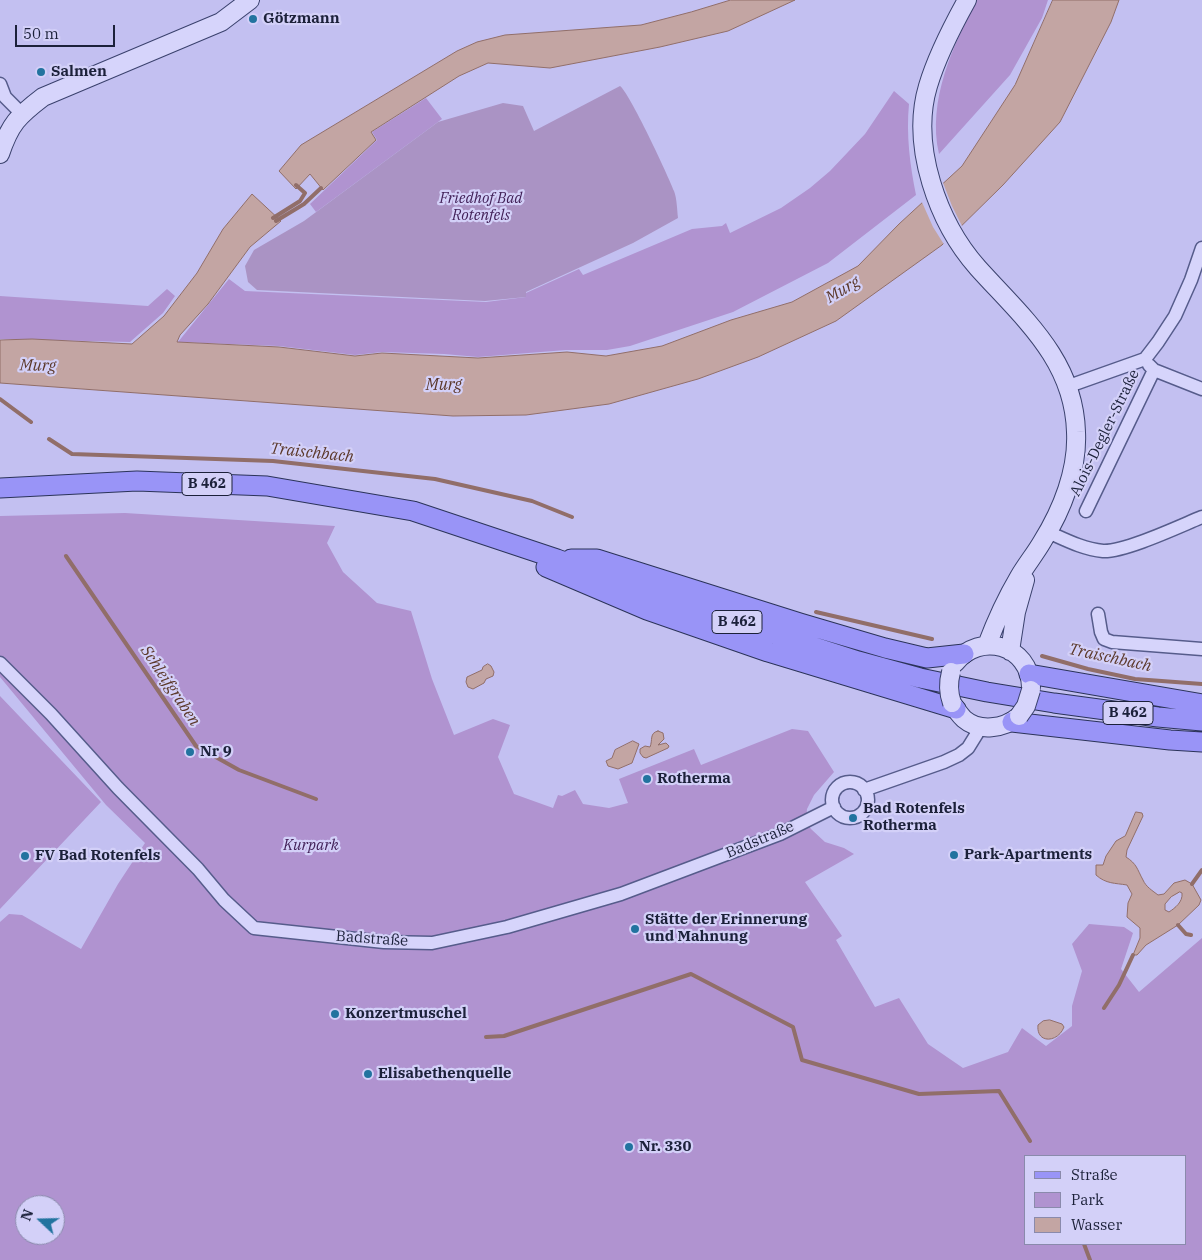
<!DOCTYPE html>
<meta charset="utf-8">
<style>
body{margin:0}
#map{position:relative;width:1202px;height:1260px;overflow:hidden;background:#c3c0f1;font-family:"IBM Plex Serif",serif}
canvas{display:block}
.legend{position:absolute;left:1024px;top:1155px;width:162px;height:90px;box-sizing:border-box;background:#d3d0f8;border:1px solid #8a8aac;margin:0;padding:6px 9px;list-style:none;font-size:15px;color:#1c213a}
.legend li{display:flex;align-items:center;gap:10px;height:25px}
.legend b{width:25px;border:1px solid #8a8aac}
.north{position:absolute;left:15px;top:1195px;width:50px;height:50px;box-sizing:border-box;background:#d3d0f8;border:1px solid #8a8aac;border-radius:50%;rotate:291deg;font-size:14px;font-weight:700;line-height:20px;text-align:center;color:#1c213a}
.north::after{content:'';display:block;margin:auto;width:18px;height:22px;background:#22739f;clip-path:polygon(50% 0,100% 100%,50% 72%,0 100%)}
.scale{position:absolute;left:15px;top:25px;width:100px;height:22px;box-sizing:border-box;border:2px solid #1c213a;border-top:0;padding-left:6px;font-size:15px;line-height:18px;white-space:nowrap;color:#1c213a;-webkit-text-stroke:4px #d3d0f8;paint-order:stroke}
</style>
<div id="map">
<canvas width="1202" height="1260"></canvas>
<ul class="legend">
<li><b style="height:6px;background:#9994f7"></b>Straße</li>
<li><b style="height:14px;background:#b093d0"></b>Park</li>
<li><b style="height:14px;background:#c3a5a3"></b>Wasser</li>
</ul>
<div class="north">N</div>
<div class="scale">50 m</div>
</div>
<script>
const ctx = document.querySelector('canvas').getContext('2d');
ctx.lineJoin = 'round';
function fillPath(path, color) {
  ctx.fillStyle = color;
  ctx.fill(path, 'evenodd');
}
function stroke(path, color, width, dash) {
  ctx.strokeStyle = color;
  ctx.lineWidth = width;
  ctx.lineCap = dash ? 'butt' : 'round';
  ctx.setLineDash(dash || []);
  ctx.stroke(path);
}
function write(font, color, halo, rows, align = 'center') {
  ctx.font = font + ' "IBM Plex Serif",serif';
  ctx.lineWidth = 4.5;
  ctx.setLineDash([]);
  ctx.textBaseline = 'middle';
  ctx.strokeStyle = halo;
  ctx.fillStyle = color;
  for (const [text, x, y, turn = 0] of rows) {
    ctx.save();
    ctx.translate(x, y);
    ctx.rotate((+turn || 0) * Math.PI / 180);
    ctx.textAlign = isNaN(turn) ? turn : align;
    if (halo) ctx.strokeText(text, 0, 0);
    ctx.fillText(text, 0, 0);
    ctx.restore();
  }
}
const green = new Path2D(`
 M977 0H1048L1042 18 1010 75 939 154C927 101 953 45 977 0Z
 M894 91 909 104C906 135 910 165 916 195L828 263 733 312 630 346 607 350H566L478 357 444 354 382 352 355 355 279 346 178 342 229 279 245 291 486 302 526 297V293L579 269 583 275 692 229 722 226 726 223 730 233 781 208 810 188 830 171 865 134Z
 M426 98 442 119 316 212 310 204 377 140 372 132Z
 M167 289 175 296 163 313 130 342 0 339V296L148 306Z
 M125 513 335 526 327 543 343 572 377 603 411 611 432 679 454 735 493 719 510 725 498 757 514 794 553 808 558 795 562 796 575 790 583 804 609 808 628 803 619 779 694 749 701 765 792 729 808 731 834 772 814 795 807 809 806 821 811 829 825 842 844 848 854 854 805 882 842 936 836 940 875 1007 899 998 928 1044 963 1068 1008 1052 1022 1028 1046 1046 1072 1026V1006L1082 971 1072 944 1089 924 1124 927 1133 933 1121 969 1139 992 1202 938V1260H0V922L9 914 22 915 81 949 118 884 145 843 106 805 0 677V516ZM1026 1156H1186V1244H1026ZM25 1205H55V1235H25Z
 M0 696 101 802 0 909Z`);
const cemetery = new Path2D(`
 M620 86C629 92 669 177 674 191 677 199 677 209 678 218L633 243 526 292V297L485 301 257 290 248 282 245 266 254 250 304 221 438 122 503 103 523 106 534 131Z`);
const water = new Path2D(`
 M731 0H795L728 31 660 47 550 68 488 63 459 76 371 132 376 140 323 190 310 174 296 189 279 171 301 145 457 51 477 42 505 35 641 25 691 12Z
 M1053 0H1119L1111 22 1060 122 1003 185 942 245 836 321 758 357 698 379 609 404 526 415 453 416 0 383V340L32 339 132 344 164 316 197 273 223 229 252 194 281 221 250 247 208 304 180 335 177 342 279 347 355 356 382 353 478 358 567 352 606 356 662 346 731 320 792 302 858 266 899 224 962 166 1015 85Z
 M488 664 491 666 494 672 493 676 486 679 484 683 473 689 468 687 466 682 467 677 482 670 483 667Z
 M658 731 663 733 664 739 658 745 666 743 669 746 668 748 646 758 643 757 640 753V749L645 746 650 747C653 740 649 733 658 731Z
 M633 741 639 744 632 763 618 769 608 766 606 761 612 758 615 750Z
 M1136 812 1142 813 1143 816 1127 850 1126 857C1137 864 1137 869 1143 880 1146 887 1153 891 1158 895L1164 894 1174 883 1185 880 1192 884 1201 900 1199 905 1178 925 1146 945 1137 955H1133L1140 938V928L1127 917 1128 903 1132 894 1127 885C1115 883 1106 884 1096 875V865H1103L1106 856 1116 841 1125 836ZM1180 892 1182 893C1183 902 1175 908 1169 912L1165 910V904L1171 897Z
 M1050 1020 1062 1024 1064 1027C1058 1043 1036 1044 1038 1025L1043 1021Z`);
const pier = new Path2D(`
 M942 180 952 206 963 228 945 246 933 227 921 200Z`);
const stream = new Path2D(`
 M273 218 300 201 305 193 296 185
 M276 221 304 204 321 188
 M0 399 31 422
 M49 439 72 454 273 461 435 479 532 501 572 517
 M66 556 196 746 239 770 316 799
 M816 612 932 639
 M1042 656 1088 669 1135 679 1202 684
 M1192 884 1202 870
 M1178 925 1186 934 1191 935
 M1104 1008 1119 985 1133 955
 M486 1037 504 1036 691 974 793 1027 802 1060 919 1094 999 1091 1030 1141
 M1084 1244 1090 1260`);
const street = new Path2D(`
 M0 84 5 97 22 114
 M1149 365 1154 370 1202 389
 M1069 386 1145 359 1158 342 1175 316 1191 280 1202 248
 M1086 511 1154 370
 M1048 532C1066 540 1083 549 1103 551 1125 552 1180 526 1202 517
 M1098 614 1101 632 1104 639 1112 642 1202 649
 M0 663 51 714 118 788 198 869 224 900 254 928 384 942 432 943 507 927 621 894 780 834 834 807
 M832 800a18 18 0 1 1 36 0a18 18 0 1 1-36 0Z
 M864 790 944 762 959 755 968 748 981 727`);
const secondary = new Path2D(`
 M967 0C952 27 937 56 928 86 910 146 938 223 978 268 1023 318 1074 360 1076 432 1078 470 1062 510 1042 542 1035 554 1026 565 1019 577 1006 599 996 621 987 645
 M0 154C10 124 18 116 43 97L221 22 250 0
 M1010 651 1016 612 1025 580
 M955 663C980 631 1030 645 1031 687
 M952 703C955 708 959 714 964 719 979 732 1004 729 1019 716`);
const primary = new Path2D(`
 M0 488 137 481 267 486 413 511 557 559 644 591 718 616 858 661 920 678 987 692 1054 703 1158 717 1202 721
 M571 559H597L800 623 885 648 927 658 964 654
 M546 567 647 610 768 652 956 709
 M1029 674 1202 704
 M1012 722 1170 740 1202 742`);
const secondaryBridge = new Path2D(`
 M951 672C948 683 948 692 952 703
 M1019 716 1026 706 1031 690`);
const markers = [
 [253,19,5,"#22739f"],
 [41,72,5,"#22739f"],
 [190,752,5,"#22739f"],
 [647,779,5,"#22739f"],
 [853,818,5,"#22739f"],
 [954,855,5,"#22739f"],
 [25,856,5,"#22739f"],
 [635,929,5,"#22739f"],
 [335,1014,5,"#22739f"],
 [368,1074,5,"#22739f"],
 [629,1147,5,"#22739f"]
];
const shields = [
 [207,484,50],
 [737,622,50],
 [1128,713,50]
];
const shieldNames = [
 ["B 462",207,484],
 ["B 462",737,622],
 ["B 462",1128,713]
];
const poiNames = [
 ["Götzmann",263,19],
 ["Salmen",51,72],
 ["Nr 9",200,752],
 ["Rotherma",657,779],
 ["Bad Rotenfels",863,809],
 ["Rotherma",863,826],
 ["Park-Apartments",964,855],
 ["FV Bad Rotenfels",35,856],
 ["Stätte der Erinnerung",645,920],
 ["und Mahnung",645,937],
 ["Konzertmuschel",345,1014],
 ["Elisabethenquelle",378,1074],
 ["Nr. 330",639,1147]
];
const parkNames = [
 ["Friedhof Bad",481,199],
 ["Rotenfels",481,216],
 ["Kurpark",311,846]
];
const streetNames = [
 ["Alois-Degler-Straße",1105,433,-64],
 ["Badstraße",760,840,-23],
 ["Badstraße",372,939,4]
];
const waterNames = [
 ["Murg",843,290,-31],
 ["Murg",38,366,1],
 ["Murg",444,385],
 ["Traischbach",312,453,6],
 ["Traischbach",1110,658,12],
 ["Schleifgraben",170,686,56]
];
fillPath(green, '#b093d0');
fillPath(cemetery, '#aa93c4');
fillPath(water, '#c3a5a3');
stroke(water, '#916e69', 1);
fillPath(pier, '#c3c0f1');
stroke(stream, '#916e69', 4);
stroke(street, '#565c8b', 15);
stroke(secondary, '#3a416d', 20);
stroke(primary, '#2b3359', 21);
stroke(street, '#d6d4fb', 12);
stroke(secondary, '#d6d4fb', 18);
stroke(primary, '#9994f7', 19);
stroke(secondaryBridge, '#3a416d', 20, []);
stroke(secondaryBridge, '#d6d4fb', 18);
for (const [x, y, r, color] of markers) {
  const dot = new Path2D();
  dot.arc(x, y, r, 0, 2 * Math.PI);
  ctx.fillStyle = color;
  ctx.fill(dot);
  stroke(dot, '#d3d0f8', 2);
}
for (const [x, y, w] of shields) {
  const box = new Path2D();
  box.roundRect(x - w / 2, y - 11.5, w, 23, 4);
  ctx.fillStyle = '#d3d0f8';
  ctx.fill(box);
  stroke(box, '#1c213a', 1);
}
write('bold 14px', '#1c213a', null, shieldNames);
write('bold 15px', '#1c213a', '#d3d0f8', poiNames, 'left');
write('italic 15px', '#422158', '#d3d0f8', parkNames);
write('15px', '#1c213a', '#d3d0f8', streetNames);
write('italic 16px', '#5b382a', '#d3d0f8', waterNames);
</script>
